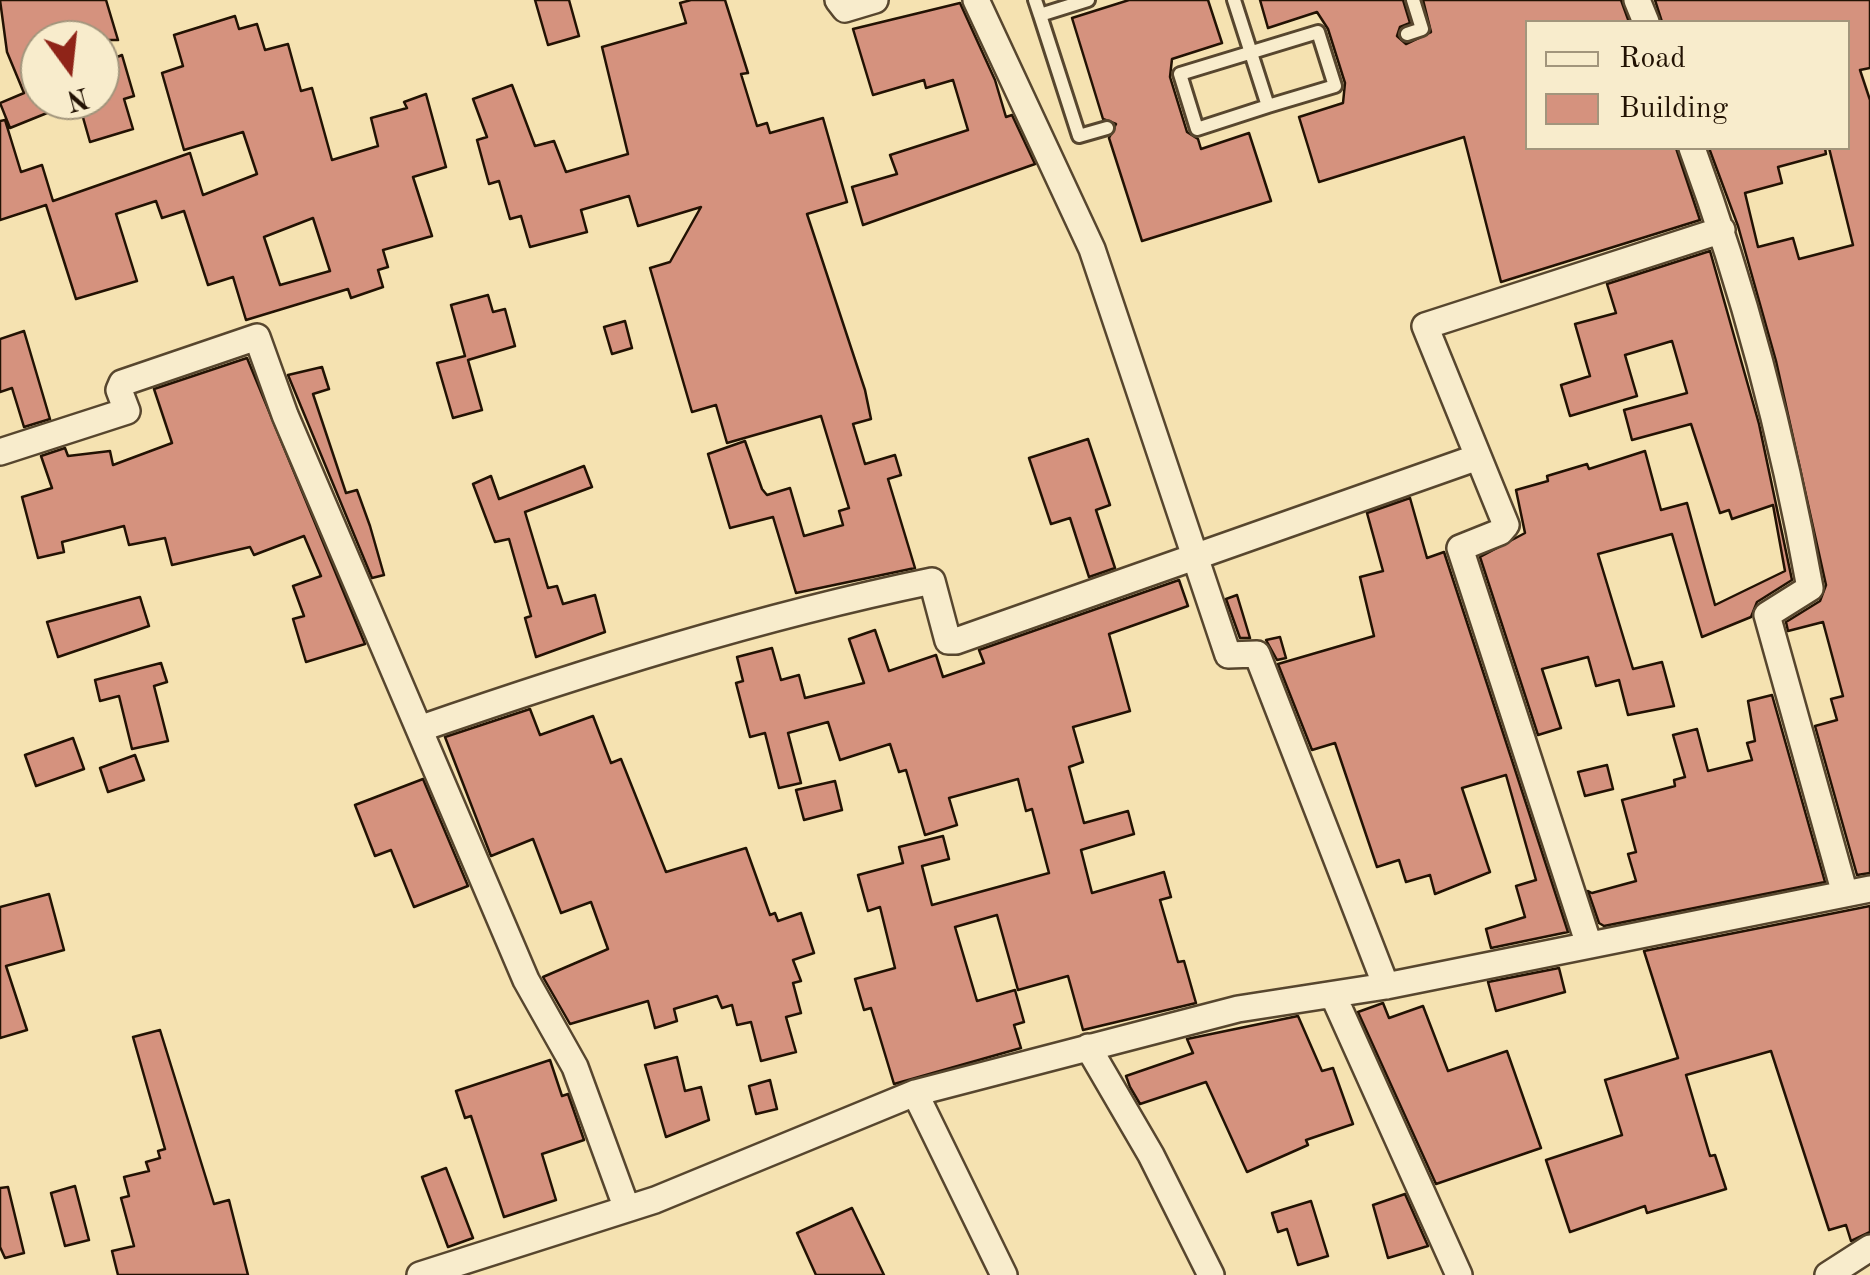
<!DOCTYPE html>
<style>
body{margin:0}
#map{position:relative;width:1870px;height:1275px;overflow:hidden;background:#f5e2b1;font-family:"Old Standard TT",serif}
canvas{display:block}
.legend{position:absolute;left:1525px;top:20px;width:325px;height:130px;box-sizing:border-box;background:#f8eccc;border:2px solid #a2957c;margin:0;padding:12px 18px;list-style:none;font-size:30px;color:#221203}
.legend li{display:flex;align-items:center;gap:20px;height:50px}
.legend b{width:50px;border:2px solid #a2957c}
.north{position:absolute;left:20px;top:20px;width:100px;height:100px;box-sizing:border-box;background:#f8eccc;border:2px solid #a2957c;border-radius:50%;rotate:165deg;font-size:28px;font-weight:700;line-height:40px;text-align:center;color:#221203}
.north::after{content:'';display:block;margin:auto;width:35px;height:45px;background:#8f2418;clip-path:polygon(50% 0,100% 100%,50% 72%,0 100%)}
</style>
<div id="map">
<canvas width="1870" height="1275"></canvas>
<ul class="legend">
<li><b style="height:12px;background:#f8eccc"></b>Road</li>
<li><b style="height:28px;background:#d5927e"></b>Building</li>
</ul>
<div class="north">N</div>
</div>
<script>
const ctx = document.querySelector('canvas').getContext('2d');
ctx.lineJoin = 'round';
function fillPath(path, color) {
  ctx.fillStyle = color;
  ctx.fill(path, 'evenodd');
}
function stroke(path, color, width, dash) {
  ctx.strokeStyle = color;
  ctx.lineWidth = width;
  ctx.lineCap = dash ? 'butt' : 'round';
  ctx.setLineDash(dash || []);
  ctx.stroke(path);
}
const building = new Path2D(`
 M0 0H106L118 40H40L30 46 40 76V100H48L52 111 10 128 0 103 24 93 7 52Z
 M535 0H569L579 36 548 45Z
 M691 0H725L748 73 741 74 757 126 767 123 770 133 823 118 847 202 807 214 865 390 871 419 853 424 865 464 895 455 901 475 888 479 915 568 796 593 773 517 730 528 708 454 745 441 762 489 767 495 790 488 804 536 843 525 839 511 849 508 821 416 727 443 716 405 692 412 650 268 670 262 701 207 638 226 629 196 581 210 587 232 530 247 521 216 510 219 499 181 489 184 477 140 487 137 473 99 512 85 535 146 554 141 566 172 628 154 602 47 686 23 680 3Z
 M1129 0H1208L1222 43 1172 59 1170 77 1187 132 1198 139 1201 149 1249 133 1271 201 1142 241 1109 138 1116 124 1103 119 1072 18Z
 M1260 0H1403L1410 23 1400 27 1397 36 1406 44 1431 32 1423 0H1621L1629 22H1528V148H1676L1700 220 1501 282 1464 137 1319 182 1299 117 1343 103 1345 83 1328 29 1317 12 1268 28Z
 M1655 0H1870V68L1860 70 1870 100V873L1857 875 1815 726 1837 720 1831 699 1843 696 1823 622 1788 631 1786 622 1820 601 1826 585 1776 361 1738 226 1709 148H1825L1826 154 1778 167 1782 183 1745 193 1758 247 1793 238 1799 259 1853 245 1829 148H1848V22H1662Z
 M960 3 995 80 1006 117 1012 115 1035 164 863 225 852 187 897 174 890 155 968 130 953 80 926 88 924 80 873 95 853 29Z
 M235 16 239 29 257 24 265 50 288 44 301 91 312 88 332 160 378 146 371 118 407 108 404 102 426 94 446 167 413 177 432 236 383 250 388 267 378 270 383 287 351 298 348 289 246 320 233 277 208 285 184 211 162 218 156 201 116 214 137 281 76 299 46 205 0 220V121L5 120 21 172 42 165 53 201 190 153 203 195 257 174 243 132 184 150 162 73 183 66 174 35ZM313 218 330 271 280 285 264 237Z
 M122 55 134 96 124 99 133 129 90 142 78 100H100V64Z
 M1710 251 1759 424 1792 580 1757 602 1751 617 1702 637 1672 534 1598 554 1633 669 1662 662 1674 706 1628 715 1619 680 1596 686 1588 657 1542 669 1561 728 1538 735 1480 557 1525 533 1516 490 1548 481 1547 476 1587 464 1589 469 1645 451 1661 510 1687 503 1715 605 1785 571 1773 505 1732 519 1729 510 1720 513 1691 424 1632 440 1624 410 1687 393 1672 341 1625 355 1637 396 1570 416 1561 385 1590 376 1575 324 1616 313 1607 284Z
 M488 295 493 312 505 309 515 346 468 360 482 410 453 418 437 363 465 356 451 305Z
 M625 321 632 348 612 354 604 327Z
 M24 331 50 419 24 427 12 388 0 392V339Z
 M247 358 365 644 306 662 293 619 304 616 293 586 321 576 304 536 254 555 250 547 172 565 165 538 129 545 124 526 62 542 64 552 38 558 22 497 52 488 41 456 65 448 68 456 110 451 113 465 172 443 154 389Z
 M322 367 329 389 313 394 346 493 357 490 370 526 384 575 372 578 288 375Z
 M1088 439 1110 505 1096 510 1115 568 1089 577 1070 518 1051 524 1029 458Z
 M584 466 592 487 525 512 548 588 557 586 563 604 595 595 605 632 536 657 525 618 531 616 509 539 495 542 473 484 491 476 499 499Z
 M1410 498 1427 558 1444 552 1568 932 1491 948 1486 929 1525 917 1516 886 1536 880 1506 775 1462 788 1490 872 1435 894 1430 875 1406 882 1399 860 1377 867 1335 743 1312 750 1278 664 1374 636 1360 577 1383 571 1367 513Z
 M1179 580 1188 606 1109 634 1130 711 1073 727 1083 762 1069 767 1084 823 1128 811 1134 834 1081 850 1092 893 1164 872 1171 897 1160 900 1178 962 1184 961 1196 1003 1083 1030 1068 976 1018 990 997 915 955 927 977 1001 1015 990 1024 1022 1014 1025 1021 1048 894 1084 871 1008 864 1010 855 979 895 968 880 907 868 911 858 875 903 863 899 847 943 836 949 859 922 866 932 905 1049 873 1032 809 1026 811 1018 779 949 798 957 825 925 835 906 770 899 772 890 744 840 760 828 722 788 733 801 783 779 788 765 733 750 737 736 683 743 681 737 657 772 648 781 680 799 675 805 698 864 683 849 639 875 630 889 671 936 655 943 677 984 663 979 650Z
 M1237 595 1250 638H1240L1226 599Z
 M140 597 149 626 58 657 47 622Z
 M1280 637 1286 658 1277 660 1266 640Z
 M161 663 167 682 154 686 168 741 132 749 119 696 100 701 95 680Z
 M1772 695 1825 882 1604 926 1599 923 1588 891 1592 893 1636 881 1628 854 1636 852 1622 800 1675 786 1674 780 1685 777 1673 735 1697 729 1708 771 1752 760 1747 743 1755 741 1748 701Z
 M530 709 540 735 593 716 611 763 621 759 666 872 746 848 770 915 775 913 778 921 801 913 814 953 793 960 801 981 793 983 801 1013 786 1017 796 1052 761 1061 751 1022 737 1025 732 1005 722 1008 717 996 674 1009 677 1021 655 1028 648 1001 570 1024 543 977 608 949 591 902 561 913 533 839 491 856 445 737Z
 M73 738 84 769 36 786 25 755Z
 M135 755 144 780 108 792 100 768Z
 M1607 765 1613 789 1585 796 1578 772Z
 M423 779 468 886 414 907 391 850 375 856 355 805Z
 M835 781 842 810 804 820 796 790Z
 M49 894 64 950 6 966 27 1030 0 1038V907Z
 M1870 906V1232L1851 1241 1846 1225 1829 1230 1771 1051 1686 1075 1710 1156 1715 1155 1726 1189 1647 1213 1645 1206 1570 1232 1546 1160 1622 1135 1605 1080 1678 1058 1644 951Z
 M1559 968 1565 992 1496 1011 1488 982Z
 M1383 1003 1389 1018 1423 1006 1448 1071 1507 1051 1541 1148 1436 1184 1358 1012Z
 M1298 1016 1322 1071 1333 1068 1353 1124 1306 1140 1308 1145 1247 1172 1206 1082 1140 1104 1130 1087 1126 1076 1193 1053 1187 1039Z
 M160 1030 214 1204 229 1200 248 1275H118L112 1251 134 1246 121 1198 129 1196 124 1177 149 1171 146 1162 160 1158 158 1151 165 1149 133 1037Z
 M677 1057 685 1091 701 1087 709 1120 666 1137 645 1065Z
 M550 1060 562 1096 568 1094 584 1140 542 1154 556 1200 504 1217 471 1116 465 1118 456 1091Z
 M770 1080 777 1109 756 1114 749 1086Z
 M446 1168 473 1238 448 1247 422 1177Z
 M75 1186 89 1240 65 1246 51 1193Z
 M8 1187 24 1253 5 1258 0 1247V1188Z
 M1405 1194 1428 1246 1388 1258 1373 1205Z
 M1311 1201 1328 1256 1298 1265 1287 1229 1278 1232 1272 1213Z
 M852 1208 884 1275H816L797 1233Z`);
const service = new Path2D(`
 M1035 0 1040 15 1088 0
 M1234 0 1268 106 1197 129 1180 74 1318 32 1335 86 1268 106
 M1040 15 1079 136 1107 128
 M1407 34 1422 29 1413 0`);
const minor = new Path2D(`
 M838 0 845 9 875 0
 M976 0 1092 249 1228 655 1257 654 1386 986
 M1637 0 1646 22
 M1692 148C1745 292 1783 437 1810 588L1767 615 1845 894
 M0 452 127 411 119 390 122 383 257 337 285 415 419 729
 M1589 945 1460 548 1500 532 1506 525 1425 326 1722 230
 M1333 995 1459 1275
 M1088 1047 1151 1155 1211 1275
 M915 1093 1004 1275
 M627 1209 575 1067 526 980 419 729C587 671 758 617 932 581L948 641H956L1478 457
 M420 1275 655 1200 915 1093 1238 1009 1386 986 1870 889
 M1828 1275 1870 1248`);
fillPath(building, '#d5927e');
stroke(building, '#221203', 2.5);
stroke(service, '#57462e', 18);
stroke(minor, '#57462e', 30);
stroke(service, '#f8eccc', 12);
stroke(minor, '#f8eccc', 25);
</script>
